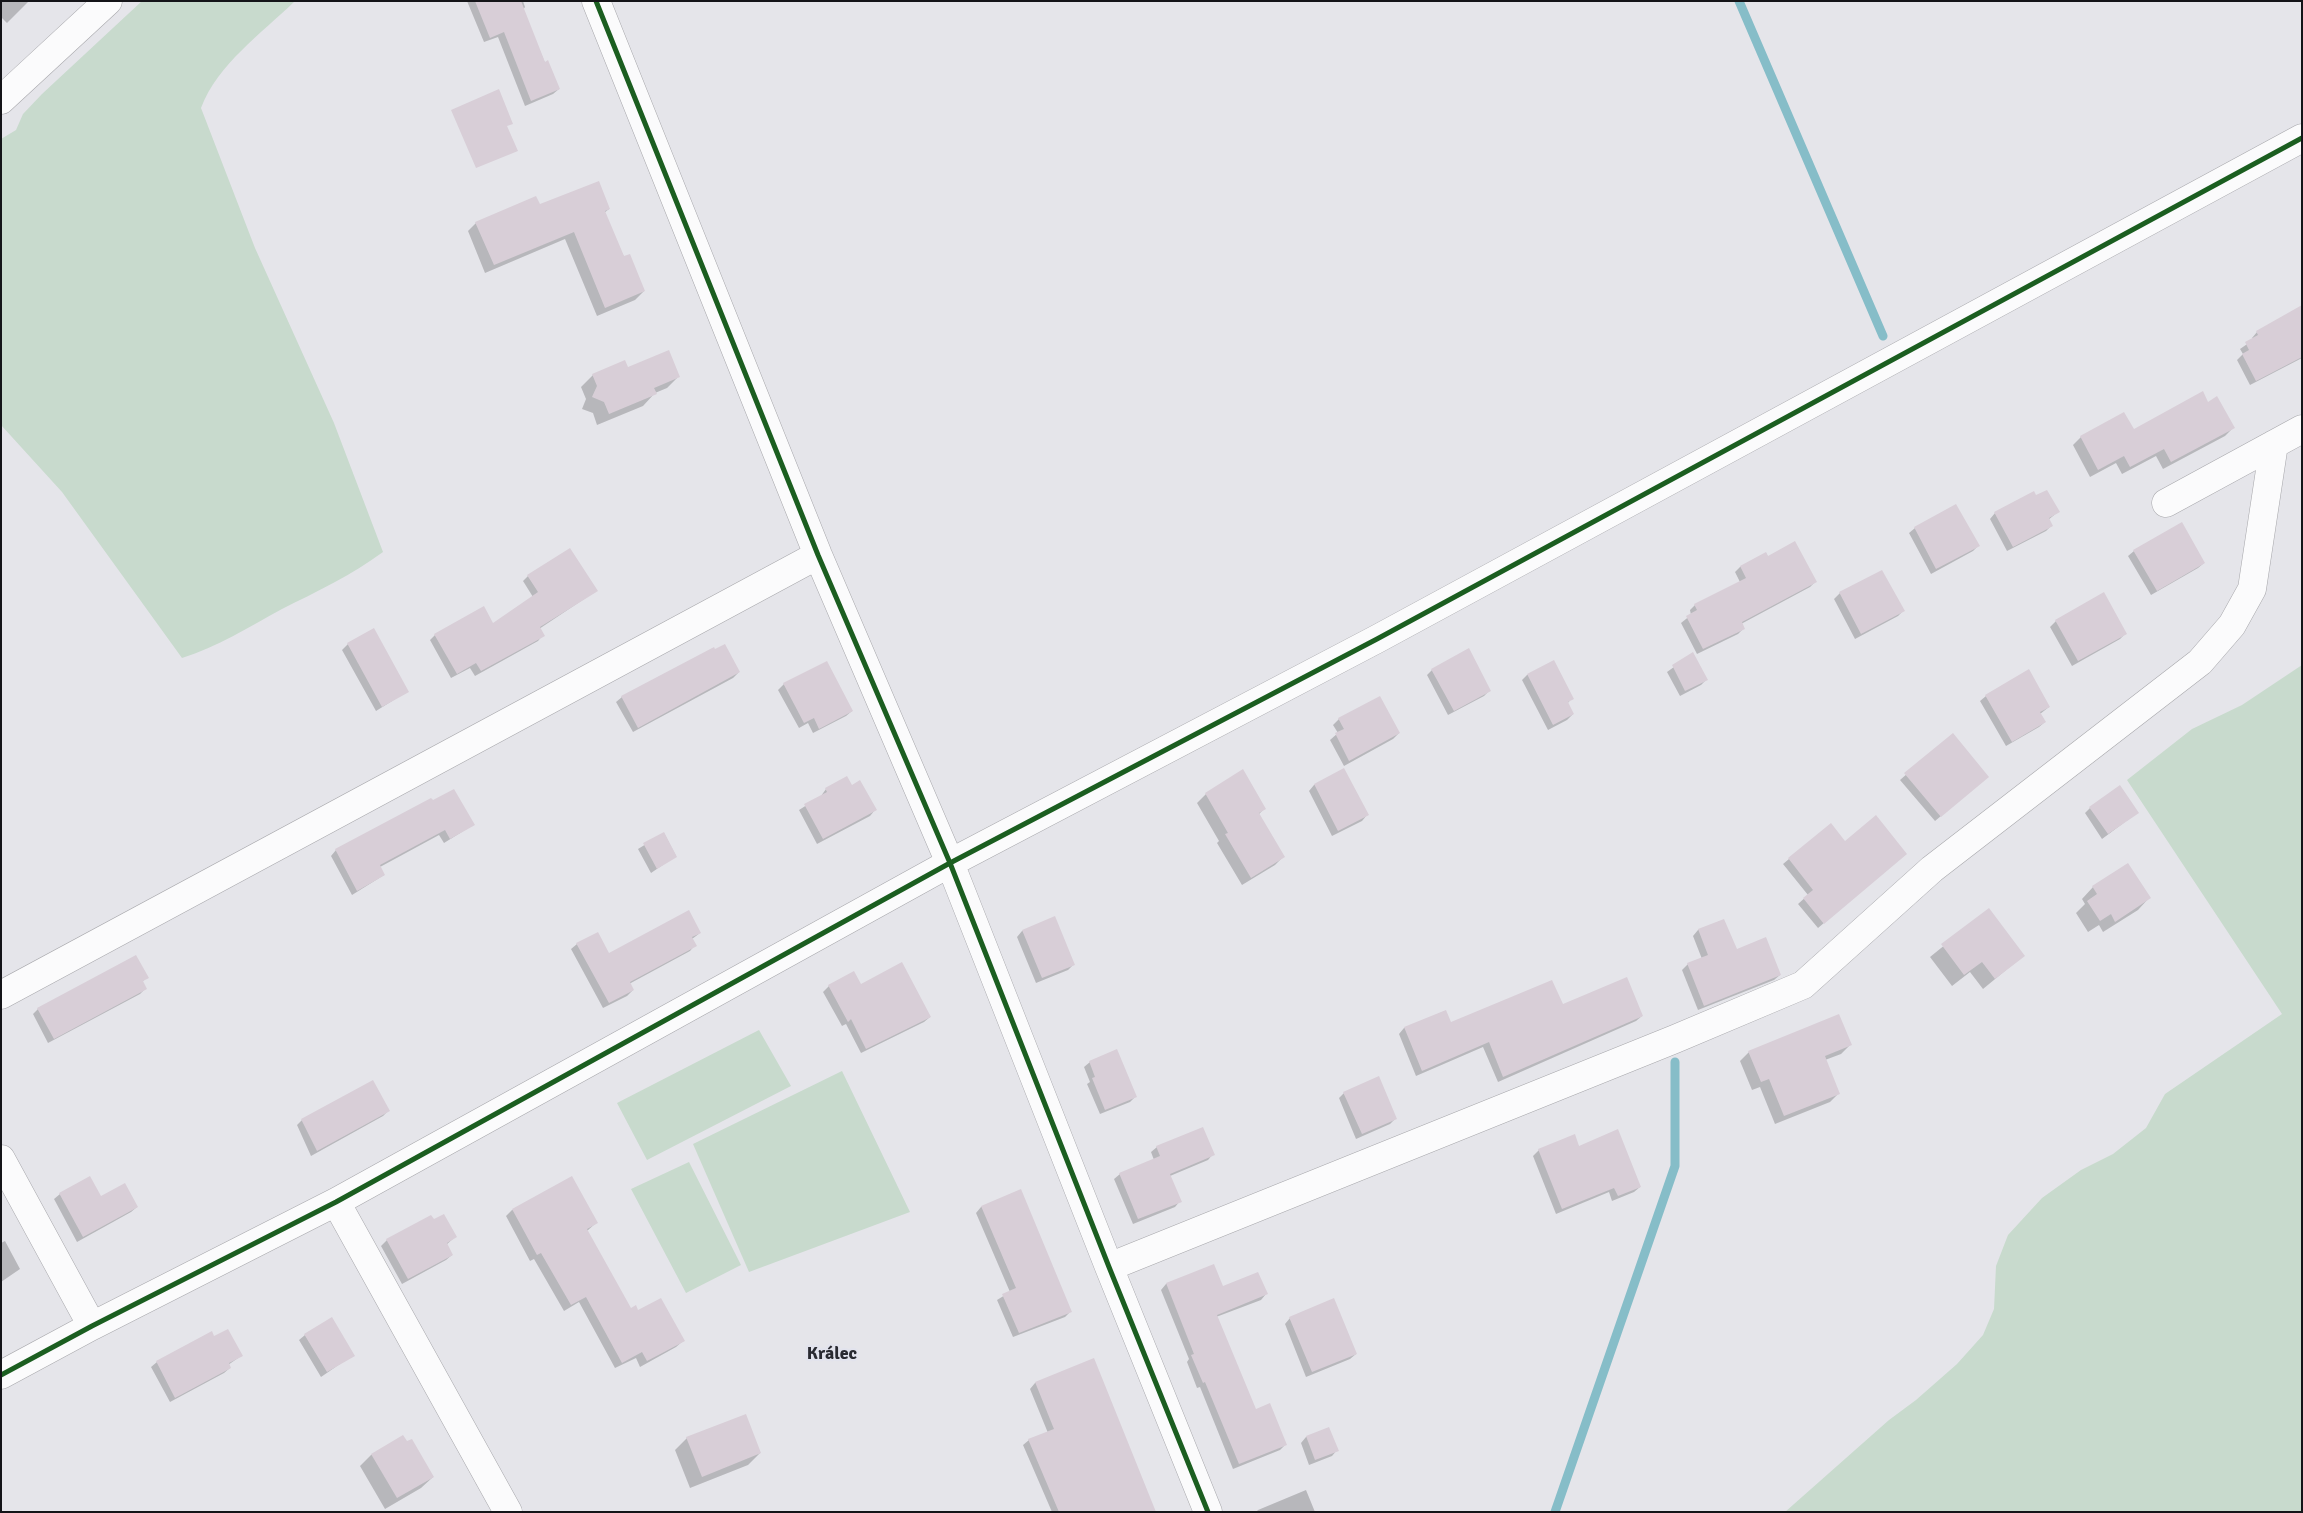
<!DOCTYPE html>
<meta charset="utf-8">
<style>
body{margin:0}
#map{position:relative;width:2303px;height:1513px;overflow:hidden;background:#e5e5ea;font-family:Signika,sans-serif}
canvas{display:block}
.frame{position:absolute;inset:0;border:2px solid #141418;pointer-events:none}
</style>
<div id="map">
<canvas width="2303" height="1513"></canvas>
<div class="frame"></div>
</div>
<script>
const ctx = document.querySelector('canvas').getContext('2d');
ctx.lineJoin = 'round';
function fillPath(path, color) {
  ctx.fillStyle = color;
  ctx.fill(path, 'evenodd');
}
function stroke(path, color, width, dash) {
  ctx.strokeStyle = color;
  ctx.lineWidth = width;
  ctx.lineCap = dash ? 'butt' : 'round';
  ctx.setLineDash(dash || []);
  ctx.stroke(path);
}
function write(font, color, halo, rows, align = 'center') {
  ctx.font = font + ' Signika,sans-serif';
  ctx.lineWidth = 4.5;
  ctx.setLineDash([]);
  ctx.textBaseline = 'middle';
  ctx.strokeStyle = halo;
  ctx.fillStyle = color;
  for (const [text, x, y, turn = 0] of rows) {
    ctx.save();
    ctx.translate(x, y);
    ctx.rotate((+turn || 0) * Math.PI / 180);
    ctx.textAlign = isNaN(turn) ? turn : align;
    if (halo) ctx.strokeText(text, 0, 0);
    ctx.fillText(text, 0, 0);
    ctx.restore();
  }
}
const green = new Path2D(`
 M142 1H295C261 34 218 64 201 108L255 248 334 423 383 552C352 575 316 592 282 609 249 627 217 647 182 658L62 492 1 425V139L16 130 23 114 42 94Z
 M2302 665V1512H1785L1889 1420 1916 1400 1957 1364 1983 1335 1994 1309 1996 1266 2008 1235 2042 1198 2081 1170 2113 1154 2146 1128 2165 1094 2282 1014 2127 780 2192 729 2242 705Z
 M759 1030 791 1086 647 1160 617 1103Z
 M842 1071 910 1212 749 1272 693 1144Z
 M689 1162 741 1265 686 1293 631 1189Z`);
const shadow = new Path2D(`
 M1 1H29L7 23 1 17Z
 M467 1H523L525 7 523 10 545 63 559 89 553 94 525 106 498 37 484 42Z
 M539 206 609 209 604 213 624 257 644 291 635 300 597 316 565 239 485 273 468 231 476 223Z
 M2302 307V358L2250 385 2237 360 2243 354 2240 349 2253 340 2252 338 2257 332Z
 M627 368 679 376 667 388 655 393 643 406 597 425 593 413 582 409 586 399 581 387 593 375Z
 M2208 403 2233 428 2225 436 2163 469 2156 456 2122 474 2116 463 2090 477 2073 445 2081 437 2133 430Z
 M2036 497 2058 512 2048 520 2051 526 2046 531 2007 551 1990 519 1995 513Z
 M1915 528 1978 546 1973 551 1931 574 1909 533Z
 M2134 551 2204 563 2198 568 2151 595 2128 556Z
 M1766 553 1768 557 1815 582 1810 587 1741 624 1744 628 1738 634 1697 654 1681 623 1691 615 1690 610 1695 605 1740 582 1735 572 1740 567Z
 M1882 572 1903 611 1898 616 1855 639 1834 599 1840 593Z
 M528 576 596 591 539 629 543 635 538 641 475 676 470 668 451 678 430 640 435 635 493 625 533 597 523 581Z
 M2056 621 2126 633 2120 639 2072 666 2050 627Z
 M348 644 408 691 376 711 342 650Z
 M1692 654 1706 680 1701 685 1680 696 1667 672Z
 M1554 662 1572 698 1567 704 1573 714 1567 720 1548 730 1522 680 1527 675Z
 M1432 670 1490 690 1484 696 1448 715 1427 675Z
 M739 672 733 678 633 732 616 702 622 697Z
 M784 684 852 711 846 716 813 733 808 723 799 728 778 690Z
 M1986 696 2049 707 2040 714 2045 722 2039 727 2006 746 1980 701Z
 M1380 698 1399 733 1393 739 1344 766 1330 740 1338 733 1333 725 1339 719Z
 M1952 735 1988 777 1935 821 1900 780Z
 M1343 770 1367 815 1362 821 1332 836 1309 791 1314 785Z
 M851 786 875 810 870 816 817 844 799 810 821 796 826 789Z
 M1206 794 1264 809 1258 815 1283 857 1275 865 1242 885 1217 843 1219 841 1197 803Z
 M431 799 473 825 444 843 439 835 380 867 384 875 352 895 331 856 336 850Z
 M2090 808 2137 813 2102 839 2085 813Z
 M1830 825 1845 843 1900 859 1818 928 1798 904 1808 895 1783 864Z
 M664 833 676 856 651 873 638 849Z
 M2093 887 2149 898 2138 910 2103 932 2099 925 2088 932 2076 913 2085 904 2082 899Z
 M1988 910 2023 956 1983 989 1970 972 1952 986 1930 957Z
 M1054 918 1073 965 1068 970 1036 983 1017 937 1022 931Z
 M1723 920 1736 950 1780 975 1774 980 1698 1010 1682 970 1688 964 1702 959 1693 936 1698 930Z
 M700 933 692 939 695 945 690 951 629 984 633 990 627 996 603 1008 571 949 577 944 608 954Z
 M147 977 142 982 146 988 140 994 48 1043 33 1014 38 1009Z
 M829 986H861L930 1017 924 1022 861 1053 846 1024 842 1026 823 992Z
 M1562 1006 1642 1016 1636 1021 1498 1082 1483 1047 1416 1076 1399 1034 1404 1028 1445 1011 1450 1023Z
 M1850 1045 1841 1054 1825 1060 1839 1093 1830 1102 1775 1124 1760 1087 1752 1090 1740 1061 1749 1052Z
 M1090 1062 1136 1096 1130 1102 1100 1114 1087 1084 1090 1082 1084 1067Z
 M1344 1093 1395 1119 1390 1124 1356 1139 1339 1098Z
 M388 1111 383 1116 311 1156 297 1125 302 1120Z
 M1574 1136 1579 1147 1640 1187 1634 1192 1612 1201 1609 1192 1556 1214 1533 1156 1539 1150Z
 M1157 1147 1213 1154 1208 1160 1170 1176 1180 1201 1175 1207 1133 1224 1114 1179 1120 1174 1154 1160 1151 1152Z
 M1021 1191 1070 1312 1065 1317 1013 1337 997 1300 1010 1292 976 1213 981 1207Z
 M60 1194 101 1198 137 1207 131 1212 77 1242 54 1199Z
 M512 1210 596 1223 587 1231 630 1309 638 1312 683 1341 676 1347 640 1367 636 1358 615 1368 579 1302 564 1311 534 1259 530 1261 506 1216Z
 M431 1217 455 1237 446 1245 452 1255 446 1260 402 1284 381 1246 387 1240Z
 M5 1241 20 1269 1 1282V1243Z
 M1213 1265 1222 1288 1266 1294 1261 1300 1216 1317 1255 1411 1286 1444 1280 1450 1233 1469 1200 1387 1197 1388 1187 1362 1189 1359 1161 1290 1166 1284Z
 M1290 1318 1356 1354 1350 1359 1306 1377 1285 1324Z
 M305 1335 353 1355 321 1377 299 1340Z
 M214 1338 241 1356 228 1365 230 1368 224 1373 170 1402 151 1367 157 1362Z
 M1093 1360 1155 1512H1052L1023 1445 1029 1440 1048 1433 1030 1389 1035 1383Z
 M1328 1429 1337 1450 1332 1456 1309 1465 1301 1443 1306 1437Z
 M403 1437 433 1477 421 1488 385 1509 360 1466 371 1455Z
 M687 1438 760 1453 748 1465 690 1488 675 1450Z
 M1306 1490 1315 1512H1256L1258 1510Z`);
const stream = new Path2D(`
 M1739 1 1883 336
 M1555 1512 1675 1166V1062`);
const building = new Path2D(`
 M475 1H521L545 62 548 60 560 89 531 101 504 32 490 38Z
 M499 89 513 124 507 126 518 151 476 168 451 110Z
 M599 181 610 209 605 211 624 256 630 254 645 291 605 308 574 232 494 265 475 222 536 196 540 204Z
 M2302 305V357L2256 381 2242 354 2249 350 2245 342 2258 335 2256 331Z
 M669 350 680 377 654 388 657 394 609 414 604 402 592 397 597 386 592 374 625 360 628 367Z
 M2203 391 2208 402 2217 396 2235 428 2171 462 2164 449 2130 467 2124 456 2098 470 2080 436 2124 412 2134 429Z
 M2047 490 2060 512 2049 518 2053 526 2013 547 1994 512 2034 491 2036 495Z
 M1956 504 1980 546 1936 569 1914 527Z
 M2182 522 2205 563 2157 591 2133 550Z
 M1795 541 1817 582 1742 622 1745 629 1703 649 1686 616 1697 610 1694 604 1746 578 1740 566 1766 552 1768 556Z
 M570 548 598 591 540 627 545 636 481 671 476 663 457 674 434 634 484 606 493 623 538 592 527 575Z
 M1882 570 1905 611 1861 634 1839 592Z
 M2104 592 2127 634 2078 661 2055 620Z
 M374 628 409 692 382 707 347 643Z
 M725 644 740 672 638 728 621 696 714 647 715 649Z
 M1469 648 1491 691 1454 711 1431 669Z
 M1693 652 1708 680 1685 691 1672 665Z
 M1554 660 1574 699 1568 702 1574 714 1553 725 1527 674Z
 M827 661 853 711 819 729 814 718 804 723 783 683Z
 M2029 669 2050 707 2040 712 2046 722 2012 742 1985 695Z
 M1380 696 1400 733 1349 761 1335 733 1344 729 1338 718Z
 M1953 733 1989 777 1941 817 1904 773Z
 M1344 768 1369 815 1338 831 1314 784Z
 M1243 769 1266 809 1259 813 1285 857 1251 878 1225 834 1228 833 1205 793Z
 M847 776 852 785 860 780 877 810 823 839 804 804 827 792 825 788Z
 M2120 785 2139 813 2108 834 2089 807Z
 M454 789 475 825 450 839 445 830 380 865 385 875 357 891 335 849 431 798 433 800Z
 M1876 815 1907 854 1824 924 1803 898 1813 890 1788 858 1831 823 1845 841Z
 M664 832 677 857 657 869 643 843Z
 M2128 863 2151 898 2115 922 2111 914 2100 921 2087 901 2097 894 2092 886Z
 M1989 908 2025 956 1995 979 1982 962 1964 975 1941 944Z
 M689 910 701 933 692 937 697 946 630 982 634 990 609 1003 576 943 598 932 609 953Z
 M1055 916 1075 965 1042 978 1022 930Z
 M1724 919 1737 949 1766 937 1781 975 1704 1006 1687 963 1708 955 1698 929Z
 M136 955 149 978 143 981 147 989 54 1039 37 1008Z
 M902 962 931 1017 866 1049 851 1019 848 1022 828 985 854 971 861 984Z
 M1627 977 1643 1016 1503 1077 1489 1042 1422 1071 1404 1027 1446 1010 1451 1022 1552 980 1563 1004Z
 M1839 1014 1852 1045 1825 1056 1840 1094 1784 1116 1769 1079 1761 1082 1748 1051Z
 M1117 1049 1137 1097 1105 1110 1092 1078 1095 1077 1089 1061Z
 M1379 1076 1397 1119 1362 1134 1343 1092Z
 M373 1080 390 1111 317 1151 301 1119Z
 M1203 1127 1215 1155 1170 1174 1182 1202 1138 1219 1119 1173 1160 1156 1156 1146Z
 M1618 1129 1641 1187 1618 1196 1614 1188 1562 1209 1538 1149 1575 1134 1579 1146Z
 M90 1176 101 1196 125 1183 138 1207 83 1237 59 1193Z
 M572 1176 598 1223 587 1229 631 1308 636 1305 638 1310 661 1298 685 1341 647 1361 642 1352 622 1363 586 1297 571 1305 541 1253 537 1255 512 1209Z
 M1021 1189 1072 1312 1019 1333 1002 1294 1016 1288 981 1206Z
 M444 1214 457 1237 447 1243 453 1255 408 1279 386 1239 431 1215 434 1219Z
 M1214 1264 1223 1286 1258 1272 1268 1294 1217 1315 1256 1409 1270 1403 1287 1445 1239 1464 1205 1382 1203 1383 1191 1355 1194 1354 1166 1283Z
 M1334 1298 1357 1354 1312 1372 1289 1317Z
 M332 1317 355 1356 327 1372 304 1334Z
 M228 1329 243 1356 229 1363 231 1368 175 1398 156 1361 212 1331 214 1336Z
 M1094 1358 1123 1430 1156 1512H1059L1028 1439 1054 1429 1035 1382Z
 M746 1414 761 1453 702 1477 686 1437Z
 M1329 1427 1339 1451 1315 1460 1306 1436Z
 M403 1435 407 1441 412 1439 434 1477 397 1498 371 1454Z`);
const minor = new Path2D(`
 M596 1 818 555 950 863 1109 1267 1208 1512
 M1 100 108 1
 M2166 503 2302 429
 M1 995 818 555
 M1 1159 92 1326
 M336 1202 508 1512
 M1109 1267 1675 1039 1803 985 1932 869 2200 662 2232 625 2252 589 2274 444
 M1 1375 92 1326 336 1202 950 863 1377 639 2302 138`);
const cycleway = new Path2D(`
 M596 1 818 555 950 863 1109 1267 1208 1512
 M1 1375 92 1326 336 1202 950 863 1377 639 2302 138`);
const quarterNames = [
 ["Králec",832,1354]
];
fillPath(green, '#c8dacd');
fillPath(shadow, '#0003');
stroke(stream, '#86bdc8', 9);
fillPath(building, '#d8ced7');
stroke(minor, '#a7a7ab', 29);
stroke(minor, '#fbfbfc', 28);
stroke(cycleway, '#1b5e20', 5);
write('bold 18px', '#292a31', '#e2e3ed', quarterNames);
</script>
